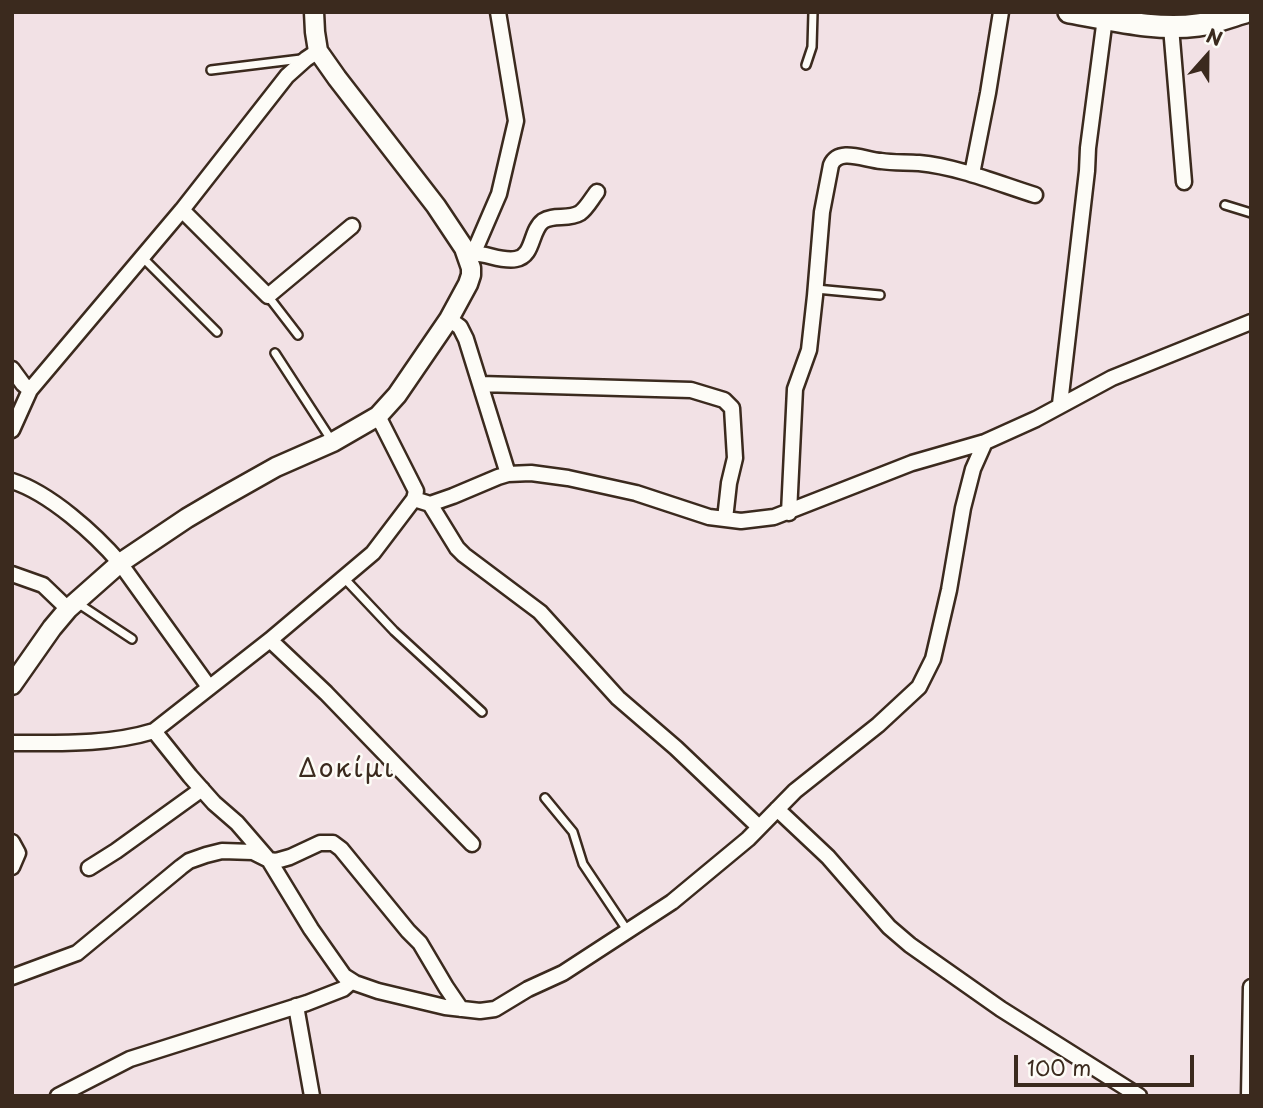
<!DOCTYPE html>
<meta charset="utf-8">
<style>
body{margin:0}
#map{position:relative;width:1263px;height:1108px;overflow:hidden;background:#f2e1e5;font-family:"Playpen Sans",sans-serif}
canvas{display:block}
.frame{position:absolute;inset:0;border:14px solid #3b2a1e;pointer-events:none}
.north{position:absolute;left:1172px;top:21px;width:70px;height:70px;-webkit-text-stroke:5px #fdfcf7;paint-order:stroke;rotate:21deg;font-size:19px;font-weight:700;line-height:28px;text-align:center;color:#3b2a1e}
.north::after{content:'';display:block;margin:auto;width:24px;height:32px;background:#3b2a1e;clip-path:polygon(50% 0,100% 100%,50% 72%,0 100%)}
.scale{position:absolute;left:1014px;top:1055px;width:180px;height:32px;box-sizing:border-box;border:4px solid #3b2a1e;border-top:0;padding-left:9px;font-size:21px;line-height:24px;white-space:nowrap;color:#3b2a1e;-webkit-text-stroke:5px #fdfcf7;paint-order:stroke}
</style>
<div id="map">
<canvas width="1263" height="1108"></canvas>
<div class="frame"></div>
<div class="north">N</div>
<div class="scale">100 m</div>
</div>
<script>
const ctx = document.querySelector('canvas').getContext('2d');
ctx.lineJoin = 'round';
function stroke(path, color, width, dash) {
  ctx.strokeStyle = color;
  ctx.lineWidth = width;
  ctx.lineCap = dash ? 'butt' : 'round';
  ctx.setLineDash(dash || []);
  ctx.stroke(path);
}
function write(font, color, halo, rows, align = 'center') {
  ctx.font = font + ' "Playpen Sans",sans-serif';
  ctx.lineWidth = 5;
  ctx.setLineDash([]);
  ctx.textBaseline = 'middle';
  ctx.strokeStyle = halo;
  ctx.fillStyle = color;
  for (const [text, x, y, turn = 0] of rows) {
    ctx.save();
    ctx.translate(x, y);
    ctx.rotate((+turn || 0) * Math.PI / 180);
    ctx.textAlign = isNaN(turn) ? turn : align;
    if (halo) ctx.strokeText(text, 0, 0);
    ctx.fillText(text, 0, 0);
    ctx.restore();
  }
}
const service = new Path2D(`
 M806 65 812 47 813 12
 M211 70 301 59
 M1225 205 1251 213
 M143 258 217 332
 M816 289 880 295
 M268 296 298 335
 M275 353 332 441
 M344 578 394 631 482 712
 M76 602 132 639
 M545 798 573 832 583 864 627 930`);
const minor = new Path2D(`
 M1171 27 1184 182
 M972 174 988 93 1001 12
 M182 210 268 296 352 226
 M474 252 499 194 516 121 498 12
 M468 254C484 251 499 262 516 259 534 256 530 231 543 221 553 214 569 220 580 213 587 208 592 198 597 192
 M449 319 460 327 466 339 508 474
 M12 369 23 384 30 390
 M480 384 691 390 724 400 732 408 735 458 729 483 725 519
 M1060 404 1087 171 1088 148 1105 18
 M12 430 30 390 182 210 287 76 306 59 318 51
 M12 481C50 493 95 534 120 563L209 687
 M414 499 430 504 453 496 498 477 508 474 531 473 568 478 636 493 709 517 741 521 774 517 912 463 985 442 1036 419 1112 378 1251 322
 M430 504 457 548 464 555 540 612 618 698 676 748 759 827
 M789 513 795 389 809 350 815 296 822 212 831 165C839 147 865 160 881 161 893 163 906 162 919 163 959 167 997 183 1035 195
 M12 574 43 585 68 609
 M270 640 326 693 472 844
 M154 731 190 776 214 803 237 823 269 860 311 929 344 976 355 983 378 991 445 1007 480 1011 495 1009 528 989 563 973 672 902 748 839 795 791 878 725 919 687 933 659 949 590 963 508 973 469 985 442
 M12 743C60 743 108 745 154 731L270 640 373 553 414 499 416 491 378 416
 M777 809 828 857 889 927 910 945 1001 1009 1139 1096
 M12 842 18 853 12 867
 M89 868 116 851 202 789
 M12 977 77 953 181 867 189 861 206 855 222 851 253 852 269 860 276 861 290 857 320 843H333L341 849 408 931 420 943 446 987 461 1009
 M296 1006 312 1096
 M58 1096 130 1059 307 1003 343 989 351 982
 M1249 1096 1251 987`);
const tertiary = new Path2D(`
 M12 685 52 628 68 609 120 563 187 518 221 498 276 467 333 442 378 416 397 395 449 319 468 284 471 275V268L464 248 436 206 337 78 318 51 315 32 314 12`);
const secondary = new Path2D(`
 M1069 12C1111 19 1155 31 1198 25 1214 23 1230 16 1245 12`);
const quarterNames = [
 ["Δοκίμι",347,770]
];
stroke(service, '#3b2a1e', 12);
stroke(minor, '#3b2a1e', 19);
stroke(tertiary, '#3b2a1e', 23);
stroke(secondary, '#3b2a1e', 26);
stroke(service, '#fdfcf7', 7);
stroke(minor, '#fdfcf7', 14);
stroke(tertiary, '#fdfcf7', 18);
stroke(secondary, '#fdfcf7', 21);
ctx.letterSpacing = '2px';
write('26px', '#3b2a1e', '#fdfcf7', quarterNames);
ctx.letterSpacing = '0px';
</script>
